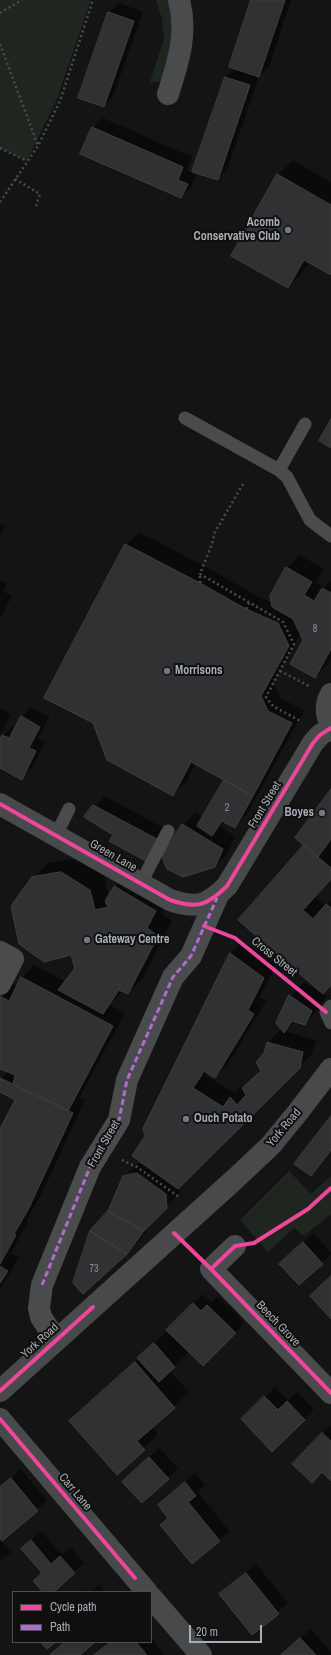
<!DOCTYPE html>
<style>
body{margin:0}
#map{position:relative;width:331px;height:1655px;overflow:hidden;background:#141415;font-family:"Archivo Narrow",sans-serif}
canvas{display:block}
.legend{position:absolute;left:12px;top:1591px;width:140px;height:52px;box-sizing:border-box;background:#0f0f10;border:1px solid #4c4e52;margin:0;padding:5px 7px;list-style:none;font-size:12px;color:#a7adb4}
.legend li{display:flex;align-items:center;gap:8px;height:20px}
.legend b{width:20px;border:1px solid #4c4e52}
.scale{position:absolute;left:189px;top:1625px;width:73px;height:18px;box-sizing:border-box;border:2px solid #a7adb4;border-top:0;padding-left:5px;font-size:12px;line-height:14px;white-space:nowrap;color:#a7adb4;-webkit-text-stroke:3px #0f0f10;paint-order:stroke}
</style>
<div id="map">
<canvas width="331" height="1655"></canvas>
<ul class="legend">
<li><b style="height:5px;background:#ed469a"></b>Cycle path</li>
<li><b style="height:5px;background:#b06ccc"></b>Path</li>
</ul>
<div class="scale">20 m</div>
</div>
<script>
const ctx = document.querySelector('canvas').getContext('2d');
ctx.lineJoin = 'round';
function fillPath(path, color) {
  ctx.fillStyle = color;
  ctx.fill(path, 'evenodd');
}
function stroke(path, color, width, dash) {
  ctx.strokeStyle = color;
  ctx.lineWidth = width;
  ctx.lineCap = dash ? 'butt' : 'round';
  ctx.setLineDash(dash || []);
  ctx.stroke(path);
}
function write(font, color, halo, rows, align = 'center') {
  ctx.font = font + ' "Archivo Narrow",sans-serif';
  ctx.lineWidth = 4;
  ctx.setLineDash([]);
  ctx.textBaseline = 'middle';
  ctx.strokeStyle = halo;
  ctx.fillStyle = color;
  for (const [text, x, y, turn = 0] of rows) {
    ctx.save();
    ctx.translate(x, y);
    ctx.rotate((+turn || 0) * Math.PI / 180);
    ctx.textAlign = isNaN(turn) ? turn : align;
    if (halo) ctx.strokeText(text, 0, 0);
    ctx.fillText(text, 0, 0);
    ctx.restore();
  }
}
const green = new Path2D(`
 M0 0H91L57 99 27 161 0 148Z
 M156 0H170L176 31 165 76 159 82H150L164 39 162 19Z
 M289 1171 311 1194 331 1176V1214L304 1236 294 1228 268 1252 240 1220Z`);
const shadow = new Path2D(`
 M252 0H291L269 67 259 76 227 170 217 179 194 171 226 77 235 68Z
 M119 3 143 12 113 96 104 106 109 13Z
 M103 118 192 157 187 170 197 174 191 187 181 197 82 153 93 127Z
 M293 160 331 182V274L309 262 302 273 288 287 278 175Z
 M0 524 5 526 0 537Z
 M139 532 212 570 259 597 273 603 287 568 300 555 324 569 316 582 324 587 331 580V658L328 664 315 677 301 633 273 682 281 698 304 711 247 814 234 827 225 822 220 827 235 836 228 853 215 866 183 825 196 812 204 817 226 780 196 763 186 782 173 794 94 722 46 697 126 545Z
 M0 580 7 584 3 591 12 596 0 618Z
 M31 707 49 717 38 738 45 742 31 769 21 778 0 767V741L3 736 13 726 16 727 22 717Z
 M0 708 11 714 0 734Z
 M331 791V879L315 897 326 906 331 901V985L322 993 326 996 319 1009 304 1024 295 1021 285 1031 316 1040 312 1054 179 1187V1194L153 1220 139 1241 126 1253 111 1210 124 1177 137 1164 143 1162 146 1137 230 954 243 941 276 965 260 997 266 1001 228 1064 215 1077 207 1072 205 1075 235 1093 243 1085 245 1087 262 1070 267 1043 280 1030 284 1031 290 996 304 982 322 993 323 992 240 920 306 844Z
 M104 796 166 829 155 850 114 834 86 817Z
 M76 858 104 876 109 896 115 887 129 872 170 897 161 913 172 921 142 979 128 993 123 990 110 1005 125 1013 79 1098 85 1100 40 1197 26 1221 28 1222 11 1253 19 1258 0 1289V1131L16 1099 0 1091V1080L8 1071 0 1068V998L13 984 17 986 22 978 34 965 66 982 76 968 71 954 33 878 48 863Z
 M331 1118V1151L311 1175Z
 M314 1233 331 1254 299 1284 290 1254Z
 M203 1294 211 1302 218 1296 245 1323 203 1365 189 1352 170 1371 189 1392 152 1427 158 1434 117 1473 70 1421 139 1359Z
 M275 1387 288 1401 297 1392 314 1409 272 1451 242 1419Z
 M331 1425V1479L322 1471 294 1464Z
 M159 1448 178 1468 168 1478 133 1472Z
 M21 1469 47 1501 2 1539 0 1536V1487Z
 M195 1473 205 1485 198 1492 229 1531 219 1540 161 1525 169 1517 159 1505Z
 M41 1531 62 1555 71 1547 84 1563 52 1592H44L43 1573 22 1549Z
 M0 1540 11 1552 0 1562Z
 M256 1564 288 1603 253 1634 220 1595Z
 M99 1585 105 1592H91Z
 M82 1589 85 1592H78Z
 M311 1629 331 1652V1655H281Z
 M151 1638 164 1655H94L110 1642H151Z`);
const building = new Path2D(`
 M251 0H285L259 77 229 67Z
 M108 12 134 21 104 107 78 98Z
 M225 77 250 85 218 180 192 172Z
 M92 127 183 167 178 180 188 184 181 198 80 154Z
 M277 174 331 205V275L304 260 288 288 231 256Z
 M331 419V448L319 441Z
 M125 544 200 583 246 609 278 623 289 646 261 696 268 711 292 723 253 796 191 762 173 796 107 760 93 723 44 698Z
 M286 567 312 582 304 595 314 601 322 588 331 593V649L315 678 290 664 303 640 293 619 272 607 270 596Z
 M21 716 40 727 29 748 36 751 22 780 0 768V739L2 735 9 738Z
 M224 780 253 796 235 828 222 821 212 836 197 826Z
 M331 789V839L318 857 295 838Z
 M93 805 157 839 146 861 109 841 113 835 84 817Z
 M182 824 223 849 215 867 183 877 167 869 162 857Z
 M304 845 331 868V879L303 910 313 919 326 904 331 908V985L323 994 238 920Z
 M61 872 90 890 95 910 108 907 105 901 114 886 156 911 147 928 158 936 128 994 119 990 103 1014 58 990 75 968 71 955 44 962 19 944 11 906 32 877Z
 M230 953 264 978 248 1010 254 1014 215 1078 204 1071 193 1088 223 1107 230 1097 237 1105 246 1095 242 1088 261 1071 256 1062 264 1053 267 1042 303 1052 300 1068 178 1189 132 1156 145 1136 143 1129Z
 M21 977 113 1026 68 1111 13 1084 15 1075 0 1069V996L9 1001Z
 M289 995 312 1011 305 1025 292 1021 284 1033 276 1023Z
 M0 1078 73 1113 28 1210 14 1234 16 1235 0 1264V1129L15 1100 0 1092Z
 M331 1116V1150L311 1176 294 1164Z
 M137 1173 166 1194 167 1208 144 1231 108 1211 123 1176Z
 M108 1211 144 1231 127 1254 90 1231Z
 M90 1231 127 1254 83 1294 73 1283Z
 M303 1242 323 1264 299 1285 279 1264Z
 M0 1266 8 1271 0 1283Z
 M331 1276V1319L310 1296Z
 M193 1303 201 1311 207 1305 236 1333 203 1366 166 1330Z
 M154 1343 175 1367 159 1382 137 1358Z
 M135 1362 175 1408 137 1441 145 1450 117 1475 69 1421Z
 M264 1396 278 1410 287 1401 305 1420 272 1452 241 1419Z
 M322 1433 331 1441V1481L322 1472 312 1483 292 1464Z
 M149 1457 169 1479 142 1503 122 1482Z
 M11 1478 38 1511 2 1541 0 1538V1487Z
 M185 1482 196 1496 188 1502 220 1541 192 1564 160 1525 168 1518 158 1505Z
 M31 1540 51 1564 60 1556 75 1573 54 1592H43L33 1581 42 1573 21 1549Z
 M246 1573 279 1614 252 1635 219 1594Z
 M300 1638 316 1655H281Z
 M41 1642H56L47 1649Z
 M65 1642H95L80 1655H50Z
 M111 1642H136L147 1655H94Z`);
const path = new Path2D(`
 M0 13 22 0
 M0 44 38 146
 M0 148 27 161
 M15 179 40 194 36 206
 M0 202 38 146 60 101 93 0
 M243 484 215 532 212 544 200 574 283 622 294 644 266 697 273 706 302 722
 M200 583V574
 M246 609 249 603
 M280 671 309 686
 M122 1160 137 1167 179 1197`);
const lane = new Path2D(`
 M185 418 279 470 287 477 310 520 331 536
 M279 470 305 424
 M56 835 69 809
 M141 883 168 831
 M331 1006 326 1012 331 1023`);
const street = new Path2D(`
 M168 94C178 63 188 33 179 0
 M0 952 13 959 0 984
 M235 1246 211 1269 331 1393
 M56 1340 41 1317 39 1308 42 1285 90 1167 119 1120 127 1080 173 977 191 956 218 895`);
const secondary = new Path2D(`
 M331 694C325 704 326 715 331 725
 M0 804 170 900C196 909 207 906 227 886L313 743 320 735 331 728
 M0 1391 235 1179 271 1145 298 1112 331 1069
 M0 1419 147 1592
 M151 1597 201 1655`);
const quiet = new Path2D(`
 M42 1285 90 1167 119 1120 127 1080 173 977 191 956 217 898`);
const cycleway = new Path2D(`
 M0 804 170 900C196 909 207 906 227 886L313 743 320 735 331 728
 M204 926 235 938 326 1012
 M331 1188 308 1209 254 1243 235 1246 211 1269 331 1393
 M174 1233 211 1269
 M0 1391 93 1307
 M0 1419 135 1578`);
const markers = [
 [288,230,4,"#74777c"],
 [167,671,4,"#74777c"],
 [322,813,4,"#74777c"],
 [87,940,4,"#74777c"],
 [186,1119,4,"#74777c"]
];
const numberNames = [
 ["8",315,629],
 ["2",227,808],
 ["73",94,1269]
];
const poiNames = [
 ["Acomb",280,223,"right"],
 ["Conservative Club",280,237,"right"],
 ["Morrisons",175,671],
 ["Boyes",314,813,"right"],
 ["Gateway Centre",95,940],
 ["Ouch Potato",194,1119]
];
const streetNames = [
 ["Front Street",265,805,-59],
 ["Green Lane",113,856,30],
 ["Cross Street",274,957,39],
 ["York Road",284,1128,-50],
 ["Front Street",104,1144,-60],
 ["Beech Grove",278,1324,46],
 ["York Road",40,1341,-42],
 ["Carr Lane",75,1492,50]
];
fillPath(green, '#1f251f');
fillPath(shadow, '#0007');
fillPath(building, '#303132');
stroke(building, '#3d3f41', 1);
stroke(path, '#4a4c4e', 2.5, [2, 3]);
stroke(lane, '#494b4d', 13);
stroke(street, '#494b4d', 22);
stroke(secondary, '#48494b', 22);
stroke(quiet, '#b06ccc', 3, [6, 3]);
stroke(cycleway, '#ed469a', 4);
for (const [x, y, r, color] of markers) {
  const dot = new Path2D();
  dot.arc(x, y, r, 0, 2 * Math.PI);
  ctx.fillStyle = color;
  ctx.fill(dot);
  stroke(dot, '#0f0f10', 1.5);
}
write('10px', '#898e94', null, numberNames);
write('bold 12px', '#a7adb4', '#0f0f10', poiNames, 'left');
write('12px', '#a7adb4', '#0f0f10', streetNames);
</script>
